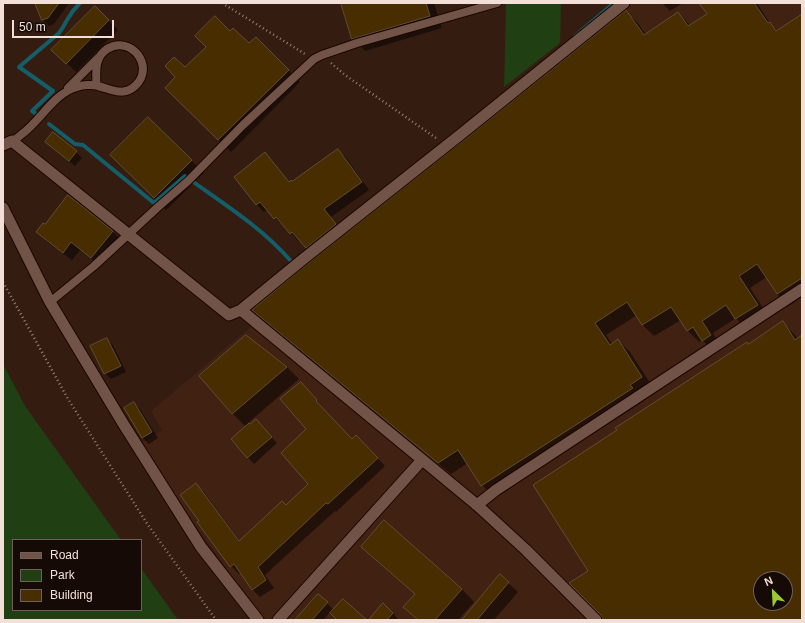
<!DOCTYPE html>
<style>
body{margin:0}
#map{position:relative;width:805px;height:623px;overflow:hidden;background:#351c11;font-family:Arial,sans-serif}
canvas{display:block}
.frame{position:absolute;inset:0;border:4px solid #f2e0d8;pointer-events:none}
.legend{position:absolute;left:12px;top:539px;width:130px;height:72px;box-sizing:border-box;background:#150a06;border:1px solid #6d605a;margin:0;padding:5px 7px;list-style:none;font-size:12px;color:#f2e0d8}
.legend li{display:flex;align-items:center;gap:8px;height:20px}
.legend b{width:20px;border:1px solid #6d605a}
.north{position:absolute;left:753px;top:571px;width:40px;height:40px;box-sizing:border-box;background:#150a06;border:1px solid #6d605a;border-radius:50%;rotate:336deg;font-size:11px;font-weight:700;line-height:16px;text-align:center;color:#f2e0d8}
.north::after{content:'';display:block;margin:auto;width:14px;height:18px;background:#9cca31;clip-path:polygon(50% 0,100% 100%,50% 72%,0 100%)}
.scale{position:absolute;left:12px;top:20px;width:102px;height:18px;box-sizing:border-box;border:2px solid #f2e0d8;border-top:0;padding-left:5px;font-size:12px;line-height:14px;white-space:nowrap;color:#f2e0d8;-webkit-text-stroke:3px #150a06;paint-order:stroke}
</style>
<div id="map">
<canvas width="805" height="623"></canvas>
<div class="frame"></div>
<ul class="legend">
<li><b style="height:5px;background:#715447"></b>Road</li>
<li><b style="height:11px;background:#203f12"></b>Park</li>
<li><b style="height:11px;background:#482d00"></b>Building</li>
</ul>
<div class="north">N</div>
<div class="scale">50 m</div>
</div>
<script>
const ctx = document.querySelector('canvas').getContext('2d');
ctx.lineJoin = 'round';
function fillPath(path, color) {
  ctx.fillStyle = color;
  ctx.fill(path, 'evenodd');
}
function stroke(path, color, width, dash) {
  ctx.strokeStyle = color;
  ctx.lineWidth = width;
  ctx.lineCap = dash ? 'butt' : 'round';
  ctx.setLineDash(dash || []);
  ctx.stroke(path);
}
const built = new Path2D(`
 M628 3H802V620H264L184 510 142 443 162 430 151 411 258 321 251 314V305ZM761 579H785V603H761Z`);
const green = new Path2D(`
 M506 3H561L560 43 504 87Z
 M3 364 25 406 121 540H13V610H141V568L178 620H3Z`);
const shadow = new Path2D(`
 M36 3H69L54 24 49 26 43 20Z
 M339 3H434L442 28 365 51 353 38 343 6Z
 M662 3H683L670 11Z
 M700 3H757L771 25 778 31 802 16V297L789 306 777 294 767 277 750 288 769 317 748 331 736 318 713 333 722 347 715 352 702 340 699 342 687 330 681 320 654 336 643 325 637 315 606 335 612 344 618 340 630 352 654 389 642 397 644 401 494 497 482 485 468 463 451 474 265 322 254 310 626 12 638 23 646 35 678 13 691 26 708 14Z
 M95 7 118 30 76 72 53 50Z
 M256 38 300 82 231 152 166 88 185 69 249 45Z
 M148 118 204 173 166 210 111 155Z
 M53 148 76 152 82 158 75 166Z
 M338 150 346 158 369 190 331 217 343 232 314 255 300 240 298 241 284 225 283 226 268 210 264 212 257 205 235 178 265 153 273 161 290 183Z
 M112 231 121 240 101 266 80 250 72 260 46 241 38 232Z
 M782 322 794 334 798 339 802 336V620H604L590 571 748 345ZM761 579H785V603H761Z
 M246 337 287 367 299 379 248 423 250 426 262 427 277 443 254 464 232 440 246 427 233 414 200 376Z
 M107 339 113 345 126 372 111 379 105 373Z
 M301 383 324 409 323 410 352 440 364 444 385 466 336 512 335 511 313 531 265 575 274 588 260 597 252 589 241 573 239 574 231 566 200 521 195 484 204 492 240 541 286 506 310 484 307 430Z
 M134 403 140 409 158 438 149 444 143 438 125 408Z
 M384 522 462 589 474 602 458 620H417L405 607 416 595 374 559 362 547Z
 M500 576 518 592 494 620H463Z
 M327 603 334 610 365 620H338L330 612 323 620H296Z
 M393 613 398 619V620H370Z`);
const stream = new Path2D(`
 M575 36 614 3
 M35 113 32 111 53 91 19 67 58 34C62 30 64 25 67 20 71 13 75 8 80 3
 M49 124 75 144 83 145 154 203 185 176C221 202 260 226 290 260`);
const building = new Path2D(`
 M35 3H59L48 18 42 20Z
 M341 3H426L430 16 352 39Z
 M699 3H754L768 23 770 22 776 31 802 14V278L777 294 757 264 739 276 758 305 735 319 726 305 702 321 711 335 702 341 693 327 687 331 671 307 642 325 627 302 595 323 610 345 618 339 642 377 630 385 633 388 481 486 458 450 438 463 252 310 306 265 464 140 626 10 644 35 678 12 688 26 707 14Z
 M95 6 109 20 66 64 51 50Z
 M215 16 230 31 233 28 249 43 256 37 289 70 218 140 165 88 175 77 165 66 174 57 185 67 206 47 195 36Z
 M148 117 192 160 154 198 110 155Z
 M53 132 77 151 69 161 45 142Z
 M338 149 362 182 324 209 336 224 306 248 292 232 290 234 276 217 274 219 260 202 256 205 234 177 265 152 289 182 291 180 292 181Z
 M68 195 113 231 91 258 71 242 63 253 36 232 43 223 45 224Z
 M783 321 795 340 802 335V620H603L601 615 569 583 588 571 533 485 617 430 615 428 747 342 748 344ZM761 579H785V603H761Z
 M246 335 287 367 232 414 199 376Z
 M107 338 121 366 104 374 90 346Z
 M301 382 317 400 316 401 352 439 356 435 378 458 328 504 326 503 305 523 258 567 266 580 252 590 234 564 230 567 197 522 199 521 180 495 196 483 239 541 282 501 286 505 308 484 281 453 306 429 280 399Z
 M134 402 152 432 142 438 124 408Z
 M256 419 272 437 247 458 231 439 249 423 250 424Z
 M384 520 462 589 435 620H418L403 607 415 594 361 547Z
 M500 574 509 582 477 620H462Z
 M318 594 328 602 312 620H295Z
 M343 599 367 620H337L330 613Z
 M383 603 393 613 387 620H369Z`);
const path = new Path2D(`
 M222 3 305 54
 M331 63 345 75 436 138
 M3 282 68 399 148 525 216 620`);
const service = new Path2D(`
 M68 88 98 58
 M12 141C16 139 19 137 22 134 41 120 54 93 77 87 82 85 92 84 98 86 111 89 123 97 135 86 156 67 131 34 107 49 103 52 99 56 98 61 95 68 97 77 96 85
 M50 302 94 266 159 206 188 181 243 125 314 59 322 55 357 43 497 3`);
const minor = new Path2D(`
 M3 145 12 141 229 315 241 310 477 505 526 550 596 620
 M3 208 50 302 124 425 201 547 258 620
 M241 310 302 260 460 135 624 3
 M278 620 422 460`);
const tertiary = new Path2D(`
 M477 505 496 490 802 289`);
fillPath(built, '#402112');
fillPath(green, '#203f12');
fillPath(shadow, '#0007');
stroke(stream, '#135e69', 4);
fillPath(building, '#482d00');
stroke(building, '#5f4d35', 1);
stroke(service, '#1c0600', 10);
stroke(minor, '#1c0600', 13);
stroke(tertiary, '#1c0600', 13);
stroke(path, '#957f76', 2.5, [1, 3]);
stroke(service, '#715447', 8);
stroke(minor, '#715447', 11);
stroke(tertiary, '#715447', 11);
</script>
